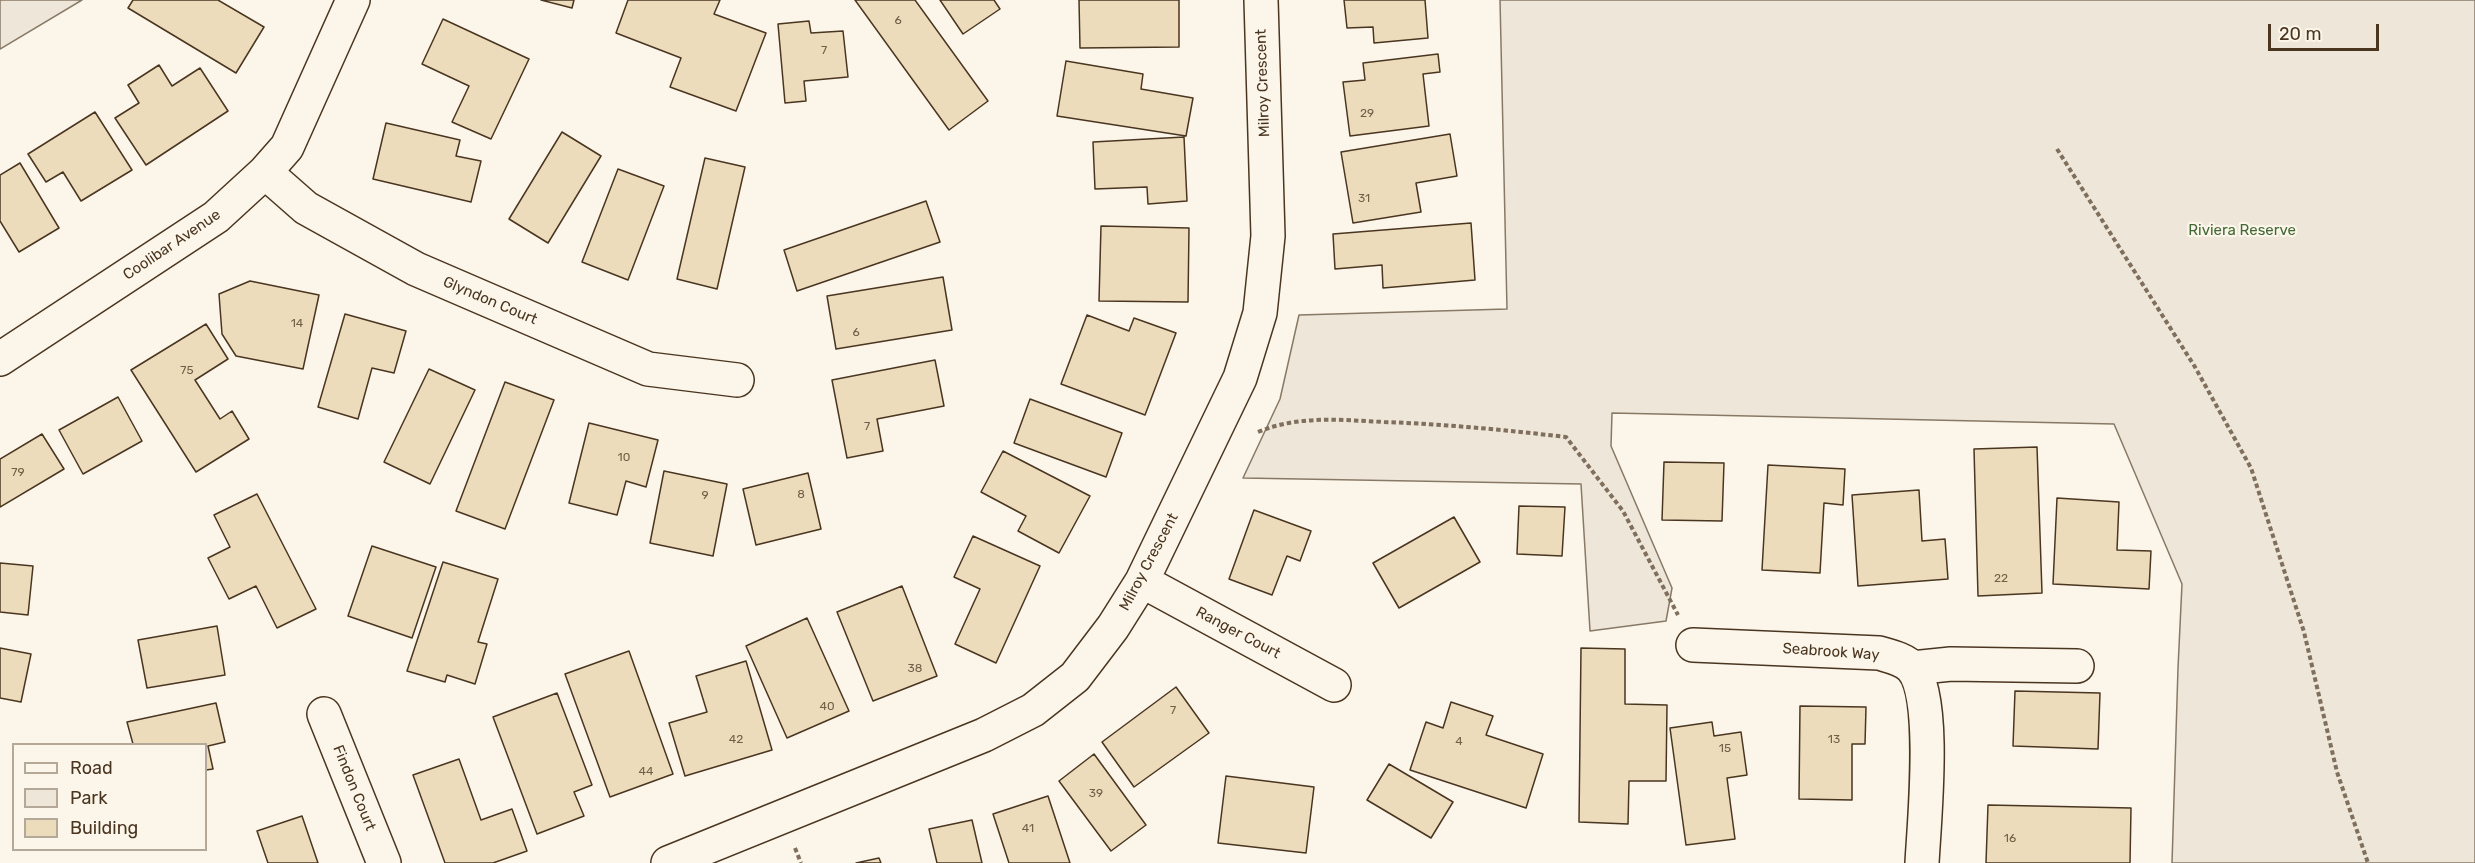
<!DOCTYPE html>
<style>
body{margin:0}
#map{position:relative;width:2475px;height:863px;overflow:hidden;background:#fbf6e9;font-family:Rubik,sans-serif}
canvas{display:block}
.legend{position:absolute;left:12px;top:743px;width:195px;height:108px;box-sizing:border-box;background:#fbf6e9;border:2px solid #b4a999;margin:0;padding:8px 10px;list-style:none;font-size:18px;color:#4a3520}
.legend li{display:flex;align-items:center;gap:12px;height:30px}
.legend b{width:30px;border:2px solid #b4a999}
.scale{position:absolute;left:2268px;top:24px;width:111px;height:27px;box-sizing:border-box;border:3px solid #4a3520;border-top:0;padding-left:8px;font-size:18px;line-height:21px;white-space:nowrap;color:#4a3520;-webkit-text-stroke:4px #fbf6e9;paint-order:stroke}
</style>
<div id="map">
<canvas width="2475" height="863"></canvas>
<ul class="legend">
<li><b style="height:8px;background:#fbf6e9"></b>Road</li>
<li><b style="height:16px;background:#ede6d9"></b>Park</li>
<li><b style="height:16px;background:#ecdcbc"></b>Building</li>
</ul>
<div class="scale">20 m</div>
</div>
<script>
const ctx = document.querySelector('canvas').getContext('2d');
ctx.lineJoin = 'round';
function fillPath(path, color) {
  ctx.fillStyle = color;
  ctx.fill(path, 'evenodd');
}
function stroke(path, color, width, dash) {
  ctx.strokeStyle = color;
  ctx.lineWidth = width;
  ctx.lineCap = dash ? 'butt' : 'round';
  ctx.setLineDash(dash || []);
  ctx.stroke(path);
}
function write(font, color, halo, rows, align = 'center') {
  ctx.font = font + ' Rubik,sans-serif';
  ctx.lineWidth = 4.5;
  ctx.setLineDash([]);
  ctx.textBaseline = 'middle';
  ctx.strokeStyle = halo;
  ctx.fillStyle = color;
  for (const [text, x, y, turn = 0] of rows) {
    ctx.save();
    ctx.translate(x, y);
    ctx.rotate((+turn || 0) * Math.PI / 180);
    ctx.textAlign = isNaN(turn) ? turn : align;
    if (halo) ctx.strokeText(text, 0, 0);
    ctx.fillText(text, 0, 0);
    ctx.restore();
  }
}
const green = new Path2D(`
 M0 0H82L0 49Z
 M1500 0H2475V863H2172L2178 668 2182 584 2114 424 1612 413 1611 446 1672 588 1666 621 1590 631 1581 484 1243 478 1280 399 1299 315 1507 309Z`);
const building = new Path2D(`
 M133 0H218L264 27 236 73 128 8Z
 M541 0H574L572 8Z
 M628 0H720L714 14 766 33 736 111 670 87 681 58 616 33Z
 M855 0H915L988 101 949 130Z
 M940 0H994L1000 9 963 34Z
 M1079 0H1179V47L1080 48Z
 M1344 0H1425L1428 38 1374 43 1373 27 1347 28Z
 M443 19 529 59 491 139 452 122 469 86 422 64Z
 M809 21 811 33 843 31 848 77 804 81 806 101 785 103 778 24Z
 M1438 54 1440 72 1423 74 1429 126 1350 136 1343 82 1365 80 1363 63Z
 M1066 61 1143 74 1141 89 1193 98 1186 136 1057 116Z
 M159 65 172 86 200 68 228 111 146 165 115 118 139 103 128 85Z
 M95 112 132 170 81 201 63 172 46 182 28 154Z
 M386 123 460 140 456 156 481 161 471 202 373 179Z
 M562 132 601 156 548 243 509 219Z
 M1450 134 1457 176 1416 183 1421 212 1353 223 1341 152Z
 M1184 137 1187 201 1148 204 1147 187 1095 189 1093 142Z
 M705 158 745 167 717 289 677 279Z
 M20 163 59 228 19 252 0 221V175Z
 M618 169 664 186 628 280 582 262Z
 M926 201 940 242 797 291 784 250Z
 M1471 223 1475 280 1383 288 1382 265 1335 269 1333 234Z
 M1101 226 1189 228 1188 302 1099 301Z
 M943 277 952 330 836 349 827 296Z
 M250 281 319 295 303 369 236 356 222 334 219 294Z
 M345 314 406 331 394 373 372 368 358 419 318 407Z
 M1087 315 1129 331 1134 318 1176 333 1145 415 1061 384Z
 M206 324 228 359 195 380 220 419 232 411 249 439 196 472 131 370Z
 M935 360 944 406 877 419 883 451 847 458 832 380Z
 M429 369 475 390 430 484 384 462Z
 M505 382 554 400 505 529 456 511Z
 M118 397 142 441 83 474 59 430Z
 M1030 399 1122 433 1106 477 1014 443Z
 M589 423 658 440 646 487 626 481 617 515 569 503Z
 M42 434 64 469 0 507V459Z
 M2037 447 2042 593 1978 596 1974 449Z
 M1003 451 1090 496 1059 553 1018 531 1026 516 981 492Z
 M1664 462 1724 463 1722 521 1662 520Z
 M1768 465 1845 469 1843 505 1824 503 1820 573 1762 570Z
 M664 471 727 484 713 556 650 543Z
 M808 473 821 529 756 545 743 489Z
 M1919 490 1922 541 1945 539 1948 579 1858 586 1852 495Z
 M257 494 316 609 277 628 256 586 229 599 208 558 230 547 214 515Z
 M2057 498 2119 502 2117 550 2151 551 2149 589 2053 584Z
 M1519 506 1565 507 1562 556 1517 554Z
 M1254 510 1311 531 1300 561 1287 556 1272 595 1229 579Z
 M1454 517 1480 562 1399 608 1373 563Z
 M973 536 1040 566 996 663 955 644 980 589 954 577Z
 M372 546 436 567 412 638 348 616Z
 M443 562 498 579 478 642 487 644 475 684 447 675 445 682 407 671Z
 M0 563 33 566 28 615 0 612Z
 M902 586 937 676 873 701 837 612Z
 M807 618 849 711 787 738 746 646Z
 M217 626 225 675 147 688 138 640Z
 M0 648 31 654 21 702 0 698Z
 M1581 648 1625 649V704L1667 705 1666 781H1629L1628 824 1579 822Z
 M629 651 673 774 610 797 565 674Z
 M746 661 772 750 685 776 669 723 707 712 696 676Z
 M1176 687 1209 733 1134 787 1102 742Z
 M2015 691 2100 693 2098 749 2013 746Z
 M557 693 592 785 574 792 584 816 537 834 493 717Z
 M1451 702 1493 716 1486 735 1543 754 1526 808 1410 770 1426 722 1443 728Z
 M216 703 225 742 208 746 213 769 206 770V744H133L127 722Z
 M1800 706 1866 707 1865 744H1852V800L1799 799Z
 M1712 722 1714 736 1741 732 1747 775 1727 778 1735 839 1686 845 1670 728Z
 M1094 754 1146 825 1111 851 1059 781Z
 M459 759 481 820 512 809 527 851 493 863H445L413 775Z
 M1389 764 1453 802 1431 838 1367 800Z
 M1226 776 1314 787 1306 853 1218 843Z
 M1048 796 1070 863H1009L993 814Z
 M1988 805 2131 808 2130 863H1986Z
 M302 816 318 863H268L257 831Z
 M972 820 982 863H937L929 829Z
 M879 858 881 863H856Z`);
const path = new Path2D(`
 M2057 149 2195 367 2251 468 2304 632 2337 772 2368 863
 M1258 432C1299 415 1340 420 1384 422 1445 424 1505 430 1566 437L1623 511 1678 615
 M795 848 801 863`);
const minor = new Path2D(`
 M265 172 306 208 416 269 648 369 737 380
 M0 359 216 217 265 172 287 147 353 0
 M1142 581 1334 685
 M1693 645 1879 653C1889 656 1904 659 1912 668 1937 696 1924 823 1922 863
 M1912 668 1951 664 2077 666
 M324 714 384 863
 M668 863 984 735 1033 710 1075 677 1113 627 1142 581 1240 378 1260 313 1268 236 1261 0`);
const numberNames = [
 ["6",898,21],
 ["7",824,51],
 ["29",1367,114],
 ["31",1364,199],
 ["14",297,324],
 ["6",856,333],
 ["75",187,371],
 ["7",867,427],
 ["10",624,458],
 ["79",18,473],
 ["8",801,495],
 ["9",705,496],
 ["22",2001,579],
 ["38",915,669],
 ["40",827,707],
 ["7",1173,711],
 ["42",736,740],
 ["13",1834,740],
 ["4",1459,742],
 ["15",1725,749],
 ["44",646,772],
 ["39",1096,794],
 ["41",1028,829],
 ["16",2010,839]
];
const streetNames = [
 ["Milroy Crescent",1263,83,-92],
 ["Coolibar Avenue",172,245,-34],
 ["Glyndon Court",490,301,23],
 ["Milroy Crescent",1149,562,-62],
 ["Ranger Court",1238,633,28],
 ["Seabrook Way",1831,652,4],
 ["Findon Court",354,788,68]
];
const parkNames = [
 ["Riviera Reserve",2242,231]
];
fillPath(green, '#ede6d9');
stroke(green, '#887966', 1.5);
fillPath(building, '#ecdcbc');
stroke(building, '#4a3520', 1.5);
stroke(minor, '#4a3520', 36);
stroke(path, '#7f6f5c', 4, [4.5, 3]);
stroke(minor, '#fbf6e9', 33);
write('12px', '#725f47', null, numberNames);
write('15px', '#4a3520', '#fbf6e9', streetNames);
write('15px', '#436837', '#fbf6e9', parkNames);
</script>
